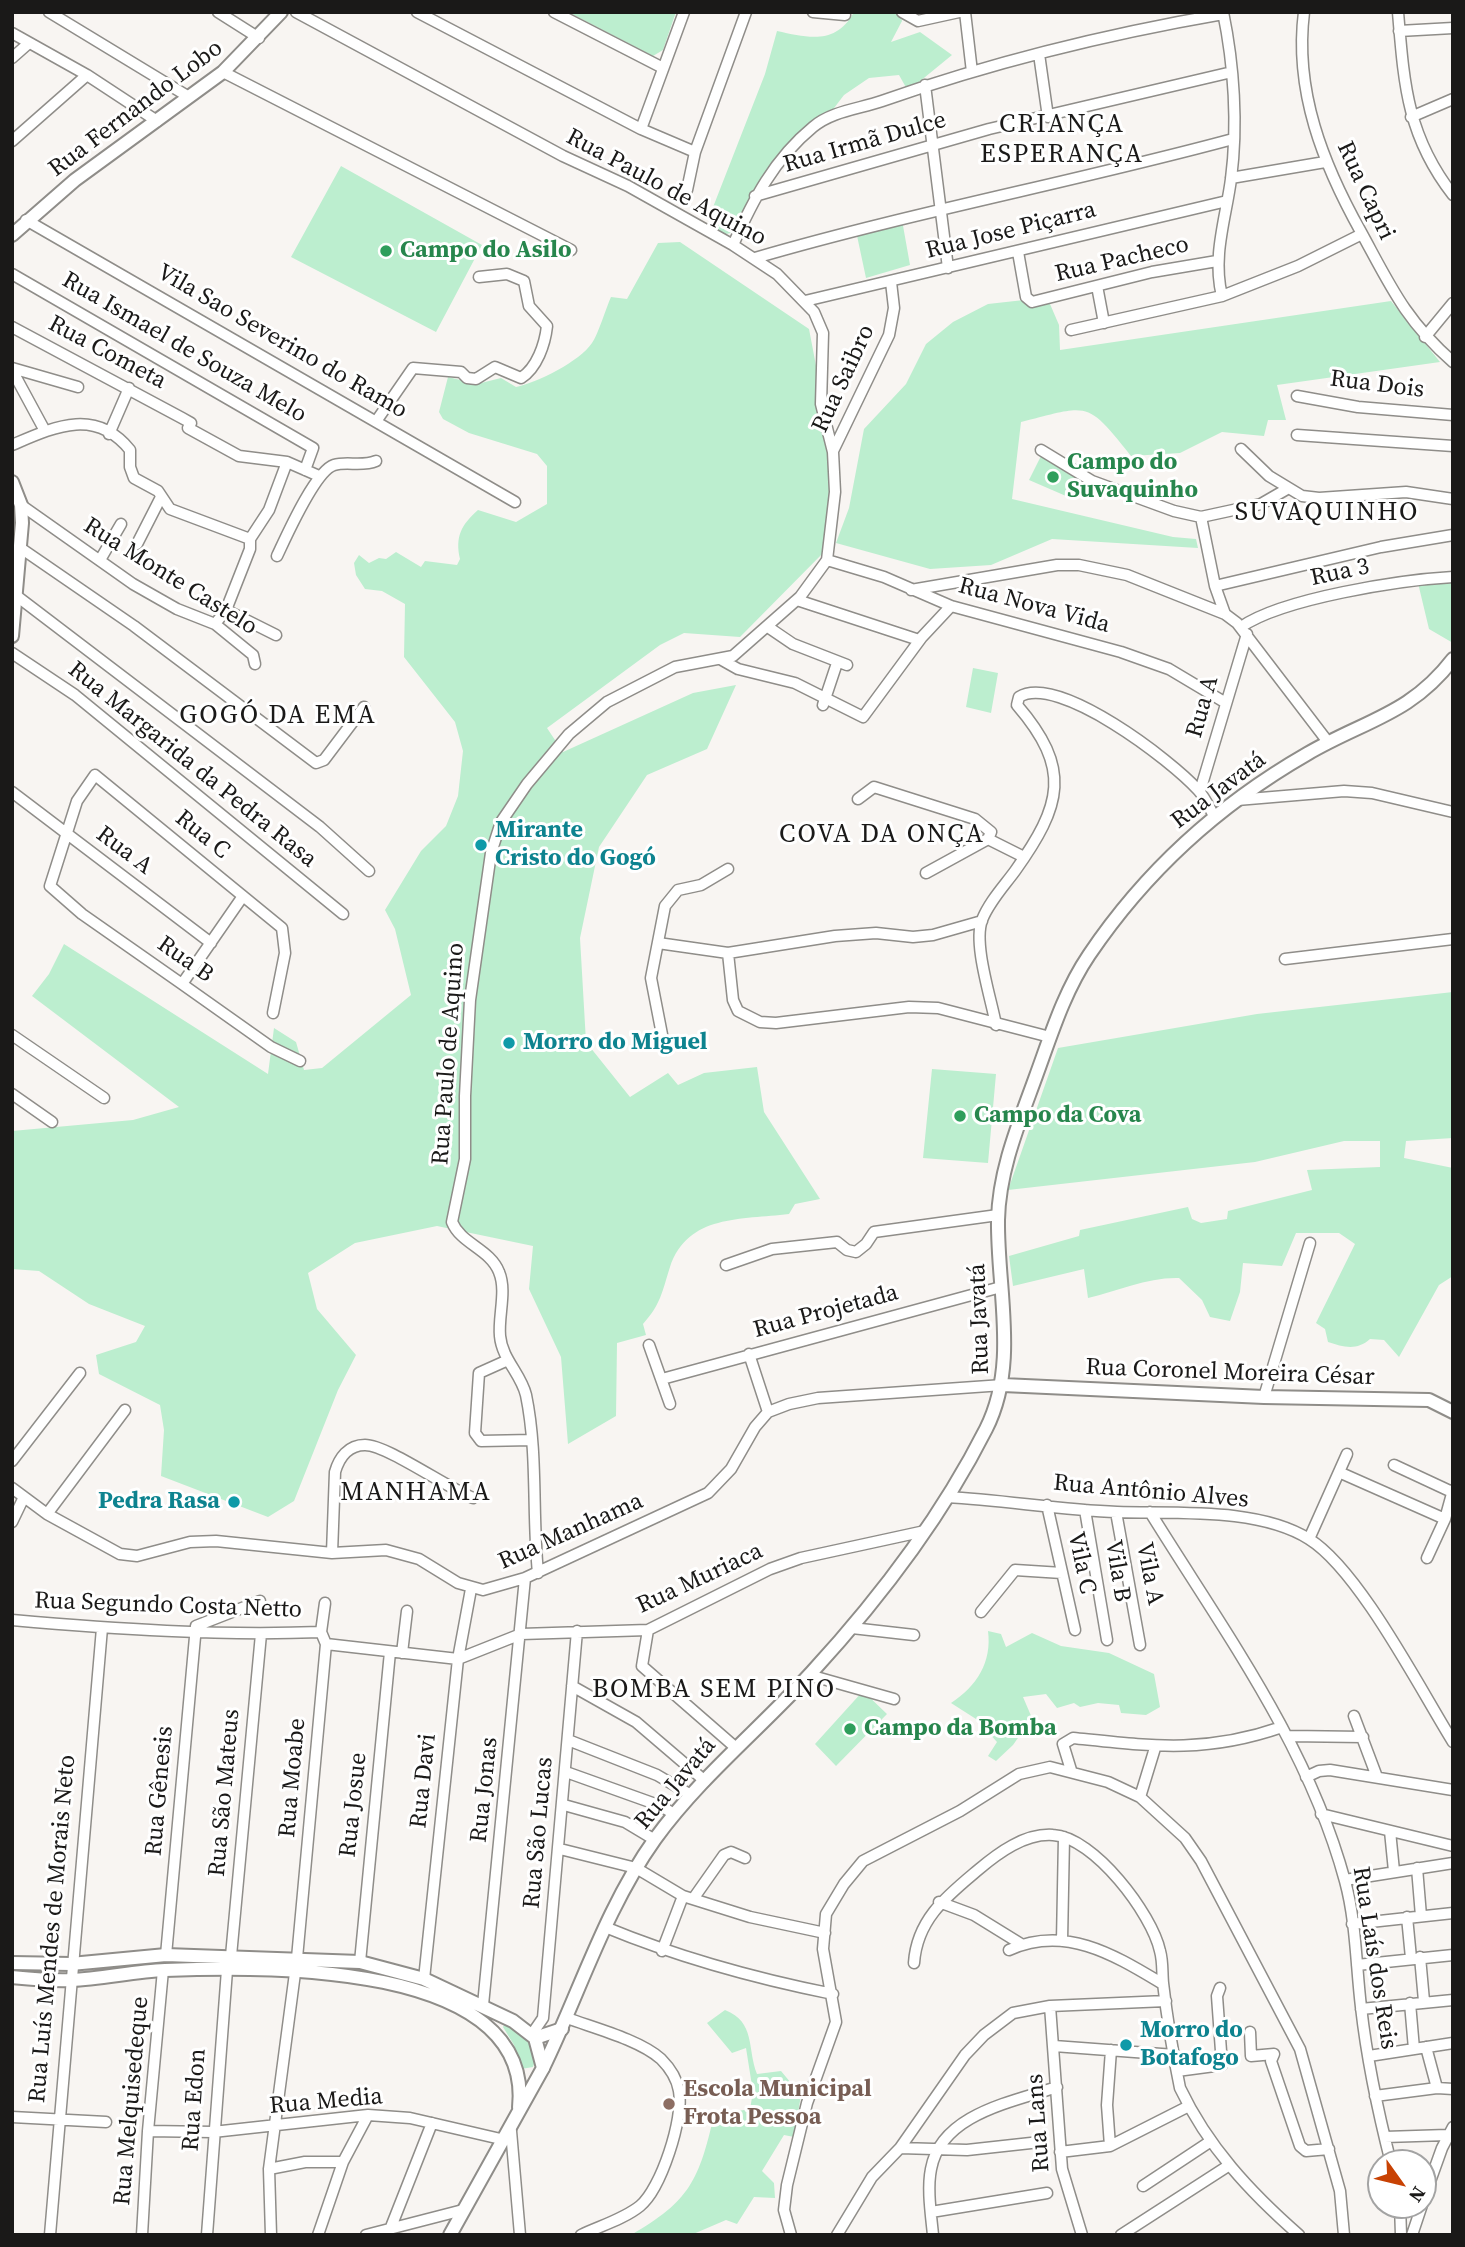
<!DOCTYPE html>
<meta charset="utf-8">
<style>
body{margin:0}
#map{position:relative;width:1465px;height:2247px;overflow:hidden;background:#f8f5f2;font-family:"Source Serif 4",serif}
canvas{display:block}
.frame{position:absolute;inset:0;border:14px solid #1a1918;pointer-events:none}
.north{position:absolute;left:1367px;top:2149px;width:70px;height:70px;box-sizing:border-box;background:#fff;border:2px solid #a3a3a3;border-radius:50%;rotate:124deg;font-size:19px;font-weight:700;line-height:28px;text-align:center;color:#1a1918}
.north::after{content:'';display:block;margin:auto;width:24px;height:32px;background:#c84204;clip-path:polygon(50% 0,100% 100%,50% 72%,0 100%)}
</style>
<div id="map">
<canvas width="1465" height="2247"></canvas>
<div class="frame"></div>
<div class="north">N</div>
</div>
<script>
const ctx = document.querySelector('canvas').getContext('2d');
ctx.lineJoin = 'round';
function fillPath(path, color) {
  ctx.fillStyle = color;
  ctx.fill(path, 'evenodd');
}
function stroke(path, color, width, dash) {
  ctx.strokeStyle = color;
  ctx.lineWidth = width;
  ctx.lineCap = dash ? 'butt' : 'round';
  ctx.setLineDash(dash || []);
  ctx.stroke(path);
}
function write(font, color, halo, rows, align = 'center') {
  ctx.font = font + ' "Source Serif 4",serif';
  ctx.lineWidth = 6;
  ctx.setLineDash([]);
  ctx.textBaseline = 'middle';
  ctx.strokeStyle = halo;
  ctx.fillStyle = color;
  for (const [text, x, y, turn = 0] of rows) {
    ctx.save();
    ctx.translate(x, y);
    ctx.rotate((+turn || 0) * Math.PI / 180);
    ctx.textAlign = isNaN(turn) ? turn : align;
    if (halo) ctx.strokeText(text, 0, 0);
    ctx.fillText(text, 0, 0);
    ctx.restore();
  }
}
const green = new Path2D(`
 M568 12H676L663 50 653 56Z
 M854 12H900L902 21 891 42 920 32 952 55 908 91 899 75 869 78 844 95 828 116 780 160 739 231 722 235 708 220 765 74 777 31C809 38 836 45 854 12Z
 M341 166 482 245 436 332 291 257Z
 M902 220 910 265 866 278 856 231Z
 M680 242 809 329 830 439 835 492 828 548 740 637 684 633 660 645 547 728 563 752 693 693 736 685 707 749 647 775 599 847 580 938 586 1042 630 1097 668 1073 678 1085 704 1073 757 1067 764 1112 820 1199 795 1204 789 1214C741 1220 688 1214 670 1267 662 1292 661 1304 643 1324L646 1335 617 1343 616 1416 568 1444 561 1357 529 1289 533 1246 437 1226 355 1243 308 1273 317 1309 356 1355 338 1390 294 1501 268 1517 161 1476 164 1430 160 1405 99 1374 96 1355 136 1342 145 1326 89 1304 39 1271 12 1269V1131L133 1120 179 1107 32 996 49 974 64 944 268 1074 274 1028 296 1042 304 1070 322 1068 411 995 395 929 385 910 421 851 446 826 458 796 463 751 455 722 404 657 405 604 382 591 365 589 356 575 354 563 359 555 369 563 379 558 386 559 396 552 421 567 425 561 457 565 460 559C455 537 461 525 478 510L516 522 547 504V466L537 454 469 433 443 419 439 412 448 377 477 384 501 378 516 387C538 382 579 362 592 343 598 335 606 308 611 297L627 299 658 243Z
 M1024 300 1050 304 1059 325 1060 350 1391 301 1440 362 1277 385 1286 420H1268L1264 436 1222 432 1180 453 1131 456C1086 399 1089 405 1021 422L1012 499 1173 537 1196 539 1198 548 1052 539 991 565 930 569 836 543 849 508 864 429 906 384 926 344 953 322 988 304Z
 M1041 456 1077 474 1066 496 1029 480Z
 M1453 580V643L1429 629 1418 583Z
 M973 668 998 673 991 713 966 707Z
 M1453 992V1138L1406 1141 1404 1158 1453 1168V1276L1439 1285 1399 1357 1384 1340 1370 1339C1357 1351 1343 1347 1328 1342L1325 1329 1316 1323 1355 1244 1339 1233H1296L1282 1266 1243 1263 1240 1292 1230 1321 1210 1317 1202 1300 1179 1278C1148 1277 1118 1291 1088 1298L1084 1269 1013 1286 1009 1256 1079 1236 1080 1230 1188 1207 1192 1219 1201 1223 1227 1219 1228 1211 1312 1190 1307 1170 1380 1167V1141H1344L1255 1162 1008 1190 1058 1048 1257 1014Z
 M932 1069 996 1074 988 1163 923 1158Z
 M988 1631 1001 1634 1006 1647 1032 1633 1061 1646 1109 1653 1154 1674 1160 1707 1146 1715 1121 1713 1119 1705 1098 1703 1080 1707 1074 1703 1057 1708 1046 1694 1023 1697 1032 1718 1013 1745 996 1761 988 1756 997 1742 976 1719 951 1703C977 1686 992 1662 988 1631Z
 M863 1691 887 1714 836 1766 815 1744Z
 M725 2010C756 2022 747 2049 757 2074L781 2071 801 2095 794 2137 784 2135 762 2171 774 2183 775 2198 754 2197 737 2224 726 2220 691 2235H631C690 2201 699 2180 714 2115L750 2109 753 2092 746 2048 732 2053 707 2023Z
 M506 2021C521 2031 542 2047 533 2067L521 2069 514 2045 503 2027Z`);
const minor = new Path2D(`
 M49 12 189 97
 M218 12 259 38
 M296 12 563 156 628 186 733 245 777 274 814 312 823 333 821 404 833 452 835 492 827 560 800 597 733 656 675 667 607 702 569 734 527 784 501 822 491 853 470 1000 465 1096V1159L452 1222C461 1244 490 1249 499 1272 507 1291 498 1316 500 1336 502 1359 521 1374 526 1395 538 1453 532 1514 538 1573
 M417 12 641 129 695 152
 M554 12 663 68
 M813 12 845 15
 M902 12 918 21 959 12
 M965 12 972 72
 M1304 12C1294 91 1323 164 1361 232 1390 285 1405 320 1453 362
 M1398 12C1404 84 1407 136 1453 195
 M1399 31 1453 28
 M12 33 87 75 157 121
 M1039 54 1048 117
 M12 58 29 43
 M223 72 571 250
 M925 85 948 268
 M1411 117 1453 99
 M641 129 684 12
 M12 141 87 75
 M1231 178 1325 162
 M687 190 695 152 746 12
 M755 196 989 129 1232 72
 M26 220 515 502
 M733 245C753 200 774 159 813 127 832 111 859 109 882 101 993 62 1107 34 1223 14
 M1018 252 1026 297 1032 302 1152 272 1217 261
 M755 258C913 212 1074 182 1233 139
 M12 274 313 448 305 470
 M1097 286 1104 323
 M1222 296C1212 256 1226 218 1231 179 1238 125 1234 65 1223 12
 M805 301 1227 201
 M12 327 182 418 191 423 188 428 239 456 287 462 319 476
 M1071 330 1222 296 1298 266 1362 234
 M1425 337 1453 303
 M12 368 78 387
 M12 370 45 431
 M1297 396 1358 407 1453 415
 M377 420 413 368 461 372 467 378 476 379 495 367 521 378C537 368 545 344 547 326L529 306 524 281 507 274 479 277
 M109 434 129 388
 M1297 435 1453 446
 M12 445C54 427 95 407 130 450V467L134 478 158 491 170 509 250 539
 M1241 449 1269 476 1302 496 1319 498 1406 492 1453 499
 M1041 450 1092 481 1174 511 1201 517 1261 504 1287 489
 M833 451 889 335 894 308 891 282
 M21 505 133 584 177 609 215 624 253 655 255 664
 M1201 517 1215 586 1225 614
 M137 544 161 497
 M22 549 134 626 316 763 324 760 364 707
 M277 556C286 537 315 471 334 465 347 461 362 467 376 461
 M100 560 121 524
 M827 560 884 577 951 606 1121 652 1169 669 1226 703
 M1215 586 1381 547 1453 535
 M911 590 1057 565H1079L1127 575 1225 614 1237 623 1328 742
 M18 597 320 827 369 871
 M797 600 919 640
 M226 610 276 635
 M215 624 226 610 250 549V539L269 510 287 462
 M768 627 793 644 847 665
 M1241 627C1283 598 1401 580 1453 577
 M12 653 75 695 343 914
 M722 660 738 669 795 683 863 717 922 637 951 606
 M823 705 837 663
 M1200 791 1247 634
 M12 792 211 943
 M858 799 874 787 975 819 991 832 988 839
 M1237 800 1344 791 1372 793 1453 812
 M926 873 988 839 1024 857
 M658 943 728 953 835 936 876 933 913 937 933 935 982 921
 M728 953 733 1000 738 1011 760 1022 776 1023 909 1007 938 1008 1050 1037
 M1285 959 1453 939
 M182 984 243 896
 M273 1013 285 953 282 928 95 775 77 801 50 886 82 914 182 984 271 1047 300 1061
 M996 1025C991 998 973 944 982 920 989 902 1004 886 1015 871 1062 805 1072 769 1017 705L1019 697C1058 673 1172 761 1198 790 1205 797 1210 809 1215 818
 M12 1035 104 1098
 M665 1050 651 978 665 906 678 890 701 885 728 869
 M12 1094 52 1122
 M726 1265 772 1249 837 1242 847 1250 856 1252 866 1244 874 1232 998 1215
 M649 1345 670 1404
 M749 1354 768 1412
 M508 1360 479 1373 475 1433 481 1441 532 1440
 M662 1379 1001 1287
 M1264 1397 1310 1243
 M12 1461 80 1373
 M1394 1465 1452 1492
 M1341 1473 1445 1519
 M12 1488 47 1514 120 1554 137 1556 190 1542 216 1541 332 1553 386 1550 419 1559 458 1583 483 1590 525 1578 708 1493 731 1469 755 1427 768 1412 789 1404 818 1398 1003 1385
 M947 1497C1004 1500 1060 1510 1117 1512 1175 1514 1258 1507 1309 1539 1359 1570 1420 1689 1453 1742
 M1047 1505 1075 1630
 M1085 1510 1107 1640
 M1116 1512 1140 1645
 M1150 1512C1223 1630 1308 1744 1345 1881 1356 1921 1356 1965 1361 2007 1367 2060 1378 2112 1391 2163
 M47 1514 125 1410
 M12 1522 24 1497
 M1309 1539 1347 1454
 M332 1553 335 1472C339 1458 348 1445 365 1445 387 1445 447 1488 473 1498
 M1427 1558 1445 1519 1453 1490
 M981 1612 1015 1570 1062 1573
 M12 1620C115 1629 218 1636 321 1632
 M852 1628 914 1635
 M648 1630 642 1666 735 1747
 M326 1644 458 1659 521 1634 648 1630 770 1569 801 1558 925 1531
 M402 1653 407 1611
 M809 1675 894 1699
 M572 1686 636 1722 705 1781
 M1354 1716 1377 1777
 M1289 1736 1363 1737
 M568 1740 657 1775 691 1795
 M1071 1770 1063 1744 1073 1738C1151 1746 1204 1754 1282 1727
 M566 1772 661 1806 674 1814
 M1306 1777 1319 1771 1330 1770 1453 1790
 M1140 1797 1155 1748
 M564 1805 625 1822 655 1840
 M1321 1814 1453 1846
 M1390 1831 1394 1871
 M560 1849 636 1868 683 1896 750 1917 825 1933
 M1417 1868 1421 1916
 M1345 1880 1453 1863
 M693 1899 724 1855 731 1852 745 1858
 M939 1902 974 1915 1021 1944
 M1407 1917 1411 1958
 M1352 1924 1453 1913
 M605 1927C680 1958 753 1978 833 1994
 M1062 1941 1064 1837
 M1009 1950C1066 1924 1116 1956 1163 1984
 M662 1951 683 1896
 M166 1955 196 1626 260 1601
 M231 1956 261 1634
 M1420 1957 1424 2001
 M360 1962 390 1652
 M914 1963C917 1919 947 1896 978 1870 998 1853 1025 1833 1053 1835 1094 1837 1152 1914 1160 1951 1163 1961 1162 1973 1163 1983 1167 2018 1173 2054 1180 2088 1208 2147 1250 2192 1299 2235
 M1357 1965 1453 1955
 M424 1979 458 1659 471 1589
 M1410 2003 1414 2049
 M483 2005 525 1578
 M1050 2006 1062 2169 1082 2235
 M1361 2009 1453 2000
 M567 2018C594 2028 640 2040 661 2059 669 2067 677 2079 679 2091 684 2118 661 2189 640 2206 624 2219 600 2226 581 2235
 M1250 2032 1251 2056 1274 2054 1271 2061 1300 2146 1306 2151 1329 2149
 M532 2034 543 2018 577 1631
 M1054 2046 1175 2055
 M1426 2047 1437 2088
 M1369 2056 1453 2043
 M1177 2071 1222 2065 1217 1996 1220 1988
 M1375 2096 1437 2088 1453 2089
 M12 2117 106 2122
 M148 2131 213 2132 368 2115 410 2118 505 2140
 M511 2131 520 2235
 M1385 2137 1447 2135
 M1110 2146 1107 2105 1111 2050
 M900 2148 967 2150 1040 2142
 M1060 2152 1110 2146 1189 2106
 M269 2169 305 2162H343
 M1143 2186 1211 2141
 M1423 2201 1442 2148 1453 2127
 M1400 2205 1401 2235
 M931 2212 1047 2193
 M391 2227 432 2123
 M50 2235 102 1628
 M142 2235 148 2131 163 1970
 M207 2235 227 1970
 M271 2235 269 2169 297 1958 326 1644 321 1632 325 1603
 M318 2235 343 2162 368 2115
 M366 2235 463 2210
 M791 2235 784 2210 787 2185 807 2103 836 2022 823 1949 826 1914 844 1884 863 1861 960 1811 1019 1774 1050 1767 1108 1782 1140 1797 1185 1838 1201 1861 1300 2049 1340 2191 1344 2235
 M837 2235 872 2177 900 2148 965 2055 984 2035 1013 2013 1050 2006 1166 2001
 M933 2235C931 2214 927 2189 931 2169 941 2114 1012 2102 1057 2087
 M1121 2235 1228 2166
 M1412 2235 1422 2205`);
const tertiary = new Path2D(`
 M1003 1385 1264 1397 1429 1400 1453 1412
 M543 2068C580 1992 605 1909 655 1839 700 1777 760 1729 812 1672 879 1599 941 1518 986 1429 1019 1364 997 1290 998 1220 999 1170 1019 1123 1036 1076 1051 1035 1064 992 1089 955 1145 872 1220 804 1307 754 1365 720 1410 715 1453 659`);
const secondary = new Path2D(`
 M12 235 75 180 223 72 281 12
 M12 482 21 505 22 523 12 636
 M12 1963 71 1964 166 1955 360 1962 424 1979 513 2021 535 2038 543 2068 450 2235
 M12 1977C32 1979 51 1981 71 1980 102 1979 134 1971 165 1970 260 1966 535 1960 519 2108
 M535 2038 562 2029`);
const markers = [
 [386,251,7,"#2e9e5b"],
 [1053,477,7,"#2e9e5b"],
 [481,845,7,"#0f9aa8"],
 [509,1043,7,"#0f9aa8"],
 [960,1116,7,"#2e9e5b"],
 [234,1502,7,"#0f9aa8"],
 [850,1729,7,"#2e9e5b"],
 [1126,2045,7,"#0f9aa8"],
 [669,2104,7,"#8d6e63"]
];
const streetNames = [
 ["Rua Fernando Lobo",136,109,-37],
 ["Rua Irmã Dulce",865,143,-16],
 ["Rua Paulo de Aquino",666,188,28],
 ["Rua Capri",1365,191,65],
 ["Rua Jose Piçarra",1011,231,-14],
 ["Rua Pacheco",1122,260,-13],
 ["Vila Sao Severino do Ramo",282,342,30],
 ["Rua Ismael de Souza Melo",184,348,30],
 ["Rua Cometa",107,353,28],
 ["Rua Saibro",844,379,-65],
 ["Rua Dois",1377,385,7],
 ["Rua 3",1340,573,-12],
 ["Rua Monte Castelo",170,577,32],
 ["Rua Nova Vida",1034,606,15],
 ["Rua A",1203,707,-74],
 ["Rua Margarida da Pedra Rasa",192,765,39],
 ["Rua Javatá",1219,791,-37],
 ["Rua C",202,835,39],
 ["Rua A",124,851,37],
 ["Rua B",185,960,35],
 ["Rua Paulo de Aquino",449,1054,-86],
 ["Rua Projetada",826,1312,-15],
 ["Rua Javatá",980,1319,-92],
 ["Rua Coronel Moreira César",1230,1373,2],
 ["Rua Antônio Alves",1151,1492,5],
 ["Rua Manhama",571,1532,-24],
 ["Vila C",1081,1563,78],
 ["Vila B",1117,1571,81],
 ["Vila A",1149,1574,79],
 ["Rua Muriaca",700,1579,-25],
 ["Rua Segundo Costa Netto",168,1606,2],
 ["Rua Moabe",293,1778,-85],
 ["Rua Davi",424,1781,-84],
 ["Rua Javatá",676,1784,-50],
 ["Rua Jonas",485,1790,-84],
 ["Rua Gênesis",160,1791,-85],
 ["Rua São Mateus",225,1793,-85],
 ["Rua Josue",354,1805,-84],
 ["Rua São Lucas",539,1833,-85],
 ["Rua Luís Mendes de Morais Neto",53,1929,-85],
 ["Rua Laís dos Reis",1374,1958,81],
 ["Rua Edon",195,2100,-86],
 ["Rua Melquisedeque",132,2101,-85],
 ["Rua Media",326,2102,-5],
 ["Rua Lans",1039,2123,-94]
];
const leisureNames = [
 ["Campo do Asilo",400,251],
 ["Campo do",1067,463],
 ["Suvaquinho",1067,491],
 ["Campo da Cova",974,1116],
 ["Campo da Bomba",864,1729]
];
const cultureNames = [
 ["Mirante",495,831],
 ["Cristo do Gogó",495,859],
 ["Morro do Miguel",523,1043],
 ["Pedra Rasa",220,1502,"right"],
 ["Morro do",1140,2031],
 ["Botafogo",1140,2059]
];
const educationNames = [
 ["Escola Municipal",683,2090],
 ["Frota Pessoa",683,2118]
];
const neighbourhoodNames = [
 ["CRIANÇA",1062,125],
 ["ESPERANÇA",1062,155],
 ["SUVAQUINHO",1327,513],
 ["GOGÓ DA EMA",278,716],
 ["COVA DA ONÇA",882,835],
 ["MANHAMA",416,1493],
 ["BOMBA SEM PINO",714,1690]
];
fillPath(green, '#bceecf');
stroke(minor, '#8f8d89', 13);
stroke(tertiary, '#8f8d89', 16);
stroke(secondary, '#8f8d89', 16);
stroke(minor, '#fff', 10);
stroke(tertiary, '#fff', 12);
stroke(secondary, '#fff', 12);
for (const [x, y, r, color] of markers) {
  const dot = new Path2D();
  dot.arc(x, y, r, 0, 2 * Math.PI);
  ctx.fillStyle = color;
  ctx.fill(dot);
  stroke(dot, '#fff', 2.5);
}
write('24px', '#1a1918', '#fff', streetNames);
write('bold 24px', '#27864d', '#fff', leisureNames, 'left');
write('bold 24px', '#0d838f', '#fff', cultureNames, 'left');
write('bold 24px', '#785e54', '#fff', educationNames, 'left');
ctx.letterSpacing = '2px';
write('26px', '#1a1918', '#fff', neighbourhoodNames);
ctx.letterSpacing = '0px';
</script>
